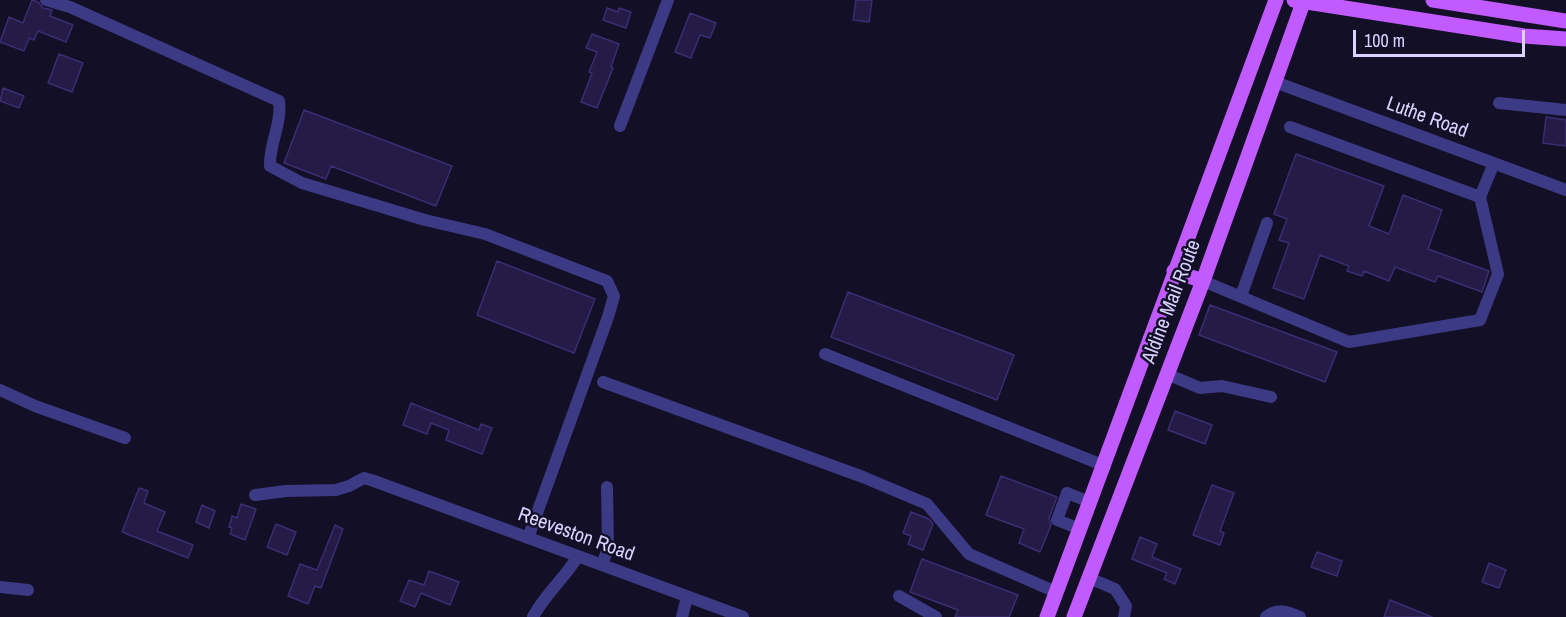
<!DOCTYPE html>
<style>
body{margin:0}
#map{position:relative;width:1566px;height:617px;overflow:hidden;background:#130f26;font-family:"Archivo Narrow",sans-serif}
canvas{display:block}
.scale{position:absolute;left:1353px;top:30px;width:172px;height:27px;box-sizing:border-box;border:3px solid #d9d4ff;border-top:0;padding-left:8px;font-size:18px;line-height:21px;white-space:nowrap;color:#d9d4ff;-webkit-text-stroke:4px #130f26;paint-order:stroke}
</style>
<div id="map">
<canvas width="1566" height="617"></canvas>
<div class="scale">100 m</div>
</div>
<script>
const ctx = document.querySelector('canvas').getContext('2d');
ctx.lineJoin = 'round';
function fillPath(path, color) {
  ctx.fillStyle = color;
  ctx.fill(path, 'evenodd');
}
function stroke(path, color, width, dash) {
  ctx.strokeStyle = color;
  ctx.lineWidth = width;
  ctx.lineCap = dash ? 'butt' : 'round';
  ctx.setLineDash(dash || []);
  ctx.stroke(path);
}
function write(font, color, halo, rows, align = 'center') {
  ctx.font = font + ' "Archivo Narrow",sans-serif';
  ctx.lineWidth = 5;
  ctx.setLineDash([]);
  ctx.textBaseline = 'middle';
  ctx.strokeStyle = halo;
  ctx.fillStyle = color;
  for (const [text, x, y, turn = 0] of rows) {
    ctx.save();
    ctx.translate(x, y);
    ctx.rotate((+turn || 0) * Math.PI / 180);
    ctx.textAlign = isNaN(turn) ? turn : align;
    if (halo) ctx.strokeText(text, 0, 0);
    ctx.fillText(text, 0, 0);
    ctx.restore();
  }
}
const building = new Path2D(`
 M32 0 38 2 43 8 52 10 50 16 73 25 66 42 38 31 34 40 29 38 24 51 0 42 9 17 23 23Z
 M856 0H872L869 22 853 20Z
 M607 8 618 12 619 8 631 12 626 28 603 20Z
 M690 13 716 23 710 38 700 35 691 58 675 52Z
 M592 34 619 44 611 67 613 68 597 108 581 102 592 73 589 72 597 52 586 48Z
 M59 54 83 63 72 92 48 83Z
 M3 88 24 96 19 108 0 101Z
 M304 110 452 166 436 206 331 166 326 179 284 163Z
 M1546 117 1566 120V146L1543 143Z
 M1296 154 1384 186 1369 226 1389 234 1403 195 1442 210 1428 249 1489 271 1482 292 1438 276 1435 282 1395 267 1389 281 1364 271 1362 276 1347 271 1349 266 1320 255 1304 299 1273 288 1289 243 1279 240 1287 219 1274 214Z
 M497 261 595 299 574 353 477 315Z
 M848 292 1014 355 997 400 831 337Z
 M1210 305 1337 352 1325 382 1199 335Z
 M411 403 479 430 481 424 492 428 482 454 446 440 449 430 431 423 427 434 403 425Z
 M1175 411 1212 425 1205 444 1168 430Z
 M1001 476 1057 497 1049 518 1051 525 1040 552 1019 543 1024 529 986 515Z
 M1212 485 1234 493 1220 531 1224 533 1220 545 1193 535Z
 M139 488 148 491 144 503 165 512 157 531 193 545 188 558 122 532Z
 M241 504 256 509 245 540 230 534 232 528 229 527 232 516 237 518Z
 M202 505 215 511 209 528 196 522Z
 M911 512 929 519 933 524 923 550 908 544 911 536 903 533Z
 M276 524 296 532 287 555 267 547Z
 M335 525 343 529 321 588 315 586 308 604 288 596 300 564 317 570Z
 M1140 537 1157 544 1152 557 1181 569 1175 584 1164 579 1167 573 1132 559Z
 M1317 552 1342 561 1337 576 1311 567Z
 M922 559 1018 595 1009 617H955L958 610 910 592Z
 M1489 563 1506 570 1499 588 1482 582Z
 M429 571 459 582 450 605 421 593 415 607 400 601 409 580 424 585Z
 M1390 600 1432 617H1384Z`);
const minor = new Path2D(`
 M46 0 70 7 279 101C282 124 269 144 270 166L302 183 425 220 485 234 607 281 614 296 608 317 528 538
 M1275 82 1566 190
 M1499 103 1566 110
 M620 126 668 0
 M1290 127 1480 197 1494 163
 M1203 281 1349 342 1480 320 1498 274 1480 197
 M1241 296 1267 223
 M825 354 1105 466
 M1167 374 1200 388 1222 386 1271 397
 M603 382 863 477 927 504 969 554 1056 592
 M0 390 35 406 125 438
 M255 495 286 491 336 490 349 486 364 478 374 481 743 617
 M1080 529 1057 520 1067 493 1090 502
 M602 565 608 548 607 487
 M1089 578 1115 589 1126 606 1124 617
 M0 587 28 590
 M899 596 936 617
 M533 617C544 595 565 578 578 556
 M682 617 687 597
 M1266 617C1277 608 1287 611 1300 617`);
const major = new Path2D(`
 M1294 0 1524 36 1566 39
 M1433 0 1566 21
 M1174 271 1203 281
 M1047 617 1276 0
 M1074 617 1203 281 1284 56`);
const majorBridge = new Path2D(`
 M1284 56 1304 0`);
const streetNames = [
 ["Luthe Road",1427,118,20],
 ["Aldine Mail Route",1172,302,-69],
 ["Reeveston Road",576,535,20]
];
fillPath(building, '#241b47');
stroke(building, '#3b2d73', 1.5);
stroke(minor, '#3d3a85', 12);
stroke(major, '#c25bff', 15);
stroke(majorBridge, '#c25bff', 15);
write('20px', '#d9d4ff', '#130f26', streetNames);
</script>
